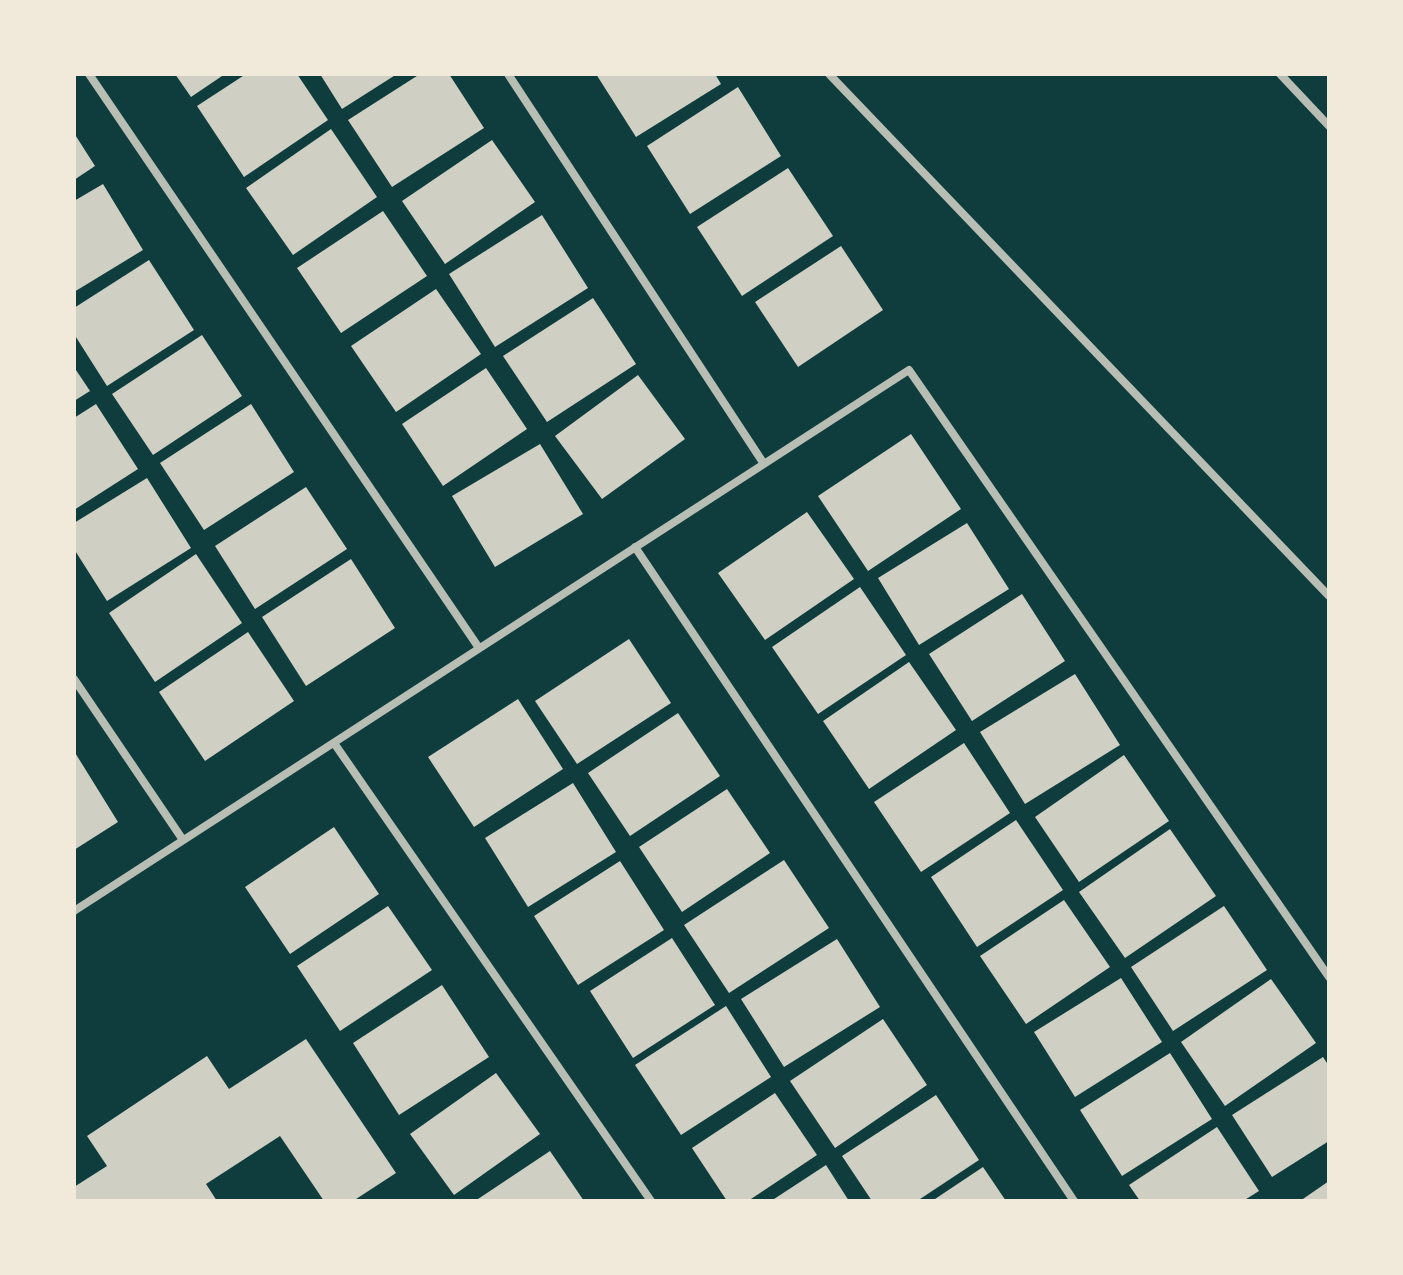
<!DOCTYPE html>
<style>
body{margin:0}
#map{position:relative;width:1403px;height:1275px;overflow:hidden;background:#0f3d3e;font-family:"Roboto Condensed",sans-serif}
canvas{display:block}
.frame{position:absolute;inset:0;border:76px solid #f1e9da;pointer-events:none}
</style>
<div id="map">
<canvas width="1403" height="1275"></canvas>
<div class="frame"></div>
</div>
<script>
const ctx = document.querySelector('canvas').getContext('2d');
ctx.lineJoin = 'round';
function fillPath(path, color) {
  ctx.fillStyle = color;
  ctx.fill(path, 'evenodd');
}
function stroke(path, color, width, dash) {
  ctx.strokeStyle = color;
  ctx.lineWidth = width;
  ctx.lineCap = dash ? 'butt' : 'round';
  ctx.setLineDash(dash || []);
  ctx.stroke(path);
}
const building = new Path2D(`
 M175 74H225L191 97Z
 M246 74H297L328 120 244 177 197 106Z
 M320 74H397L342 109Z
 M420 74H449L484 128 392 187 348 120Z
 M596 74H715L721 84 636 137Z
 M738 87 781 156 690 214 647 146Z
 M331 129 377 197 293 255 246 188Z
 M74 133 95 166 74 180Z
 M492 140 535 202 445 264 402 201Z
 M788 168 833 236 742 296 697 227Z
 M103 184 143 250 74 292V201Z
 M383 211 427 276 341 333 297 268Z
 M542 215 588 288 495 347 449 274Z
 M841 246 883 310 798 367 755 302Z
 M149 260 194 330 107 386 74 334V308Z
 M436 289 481 354 396 412 351 346Z
 M593 298 636 364 547 422 503 356Z
 M202 335 242 396 153 455 112 394Z
 M74 367 90 391 74 401Z
 M486 368 527 429 443 486 402 424Z
 M638 375 685 439 602 499 555 436Z
 M96 404 138 469 74 510V418Z
 M251 404 294 472 204 530 160 463Z
 M911 434 961 509 868 571 818 496Z
 M540 444 583 514 495 567 452 496Z
 M147 478 191 548 107 601 74 549V523Z
 M306 487 347 549 255 609 215 546Z
 M807 512 854 579 765 640 718 573Z
 M967 523 1009 589 919 645 878 578Z
 M196 554 242 623 155 682 109 613Z
 M351 559 395 628 306 686 262 617Z
 M860 587 906 655 818 714 772 647Z
 M1022 594 1065 661 972 721 929 654Z
 M248 632 294 701 205 761 159 692Z
 M629 639 671 703 577 764 535 701Z
 M909 662 956 730 869 789 823 721Z
 M1075 674 1120 745 1025 804 980 732Z
 M518 699 563 769 474 827 428 757Z
 M678 713 720 776 630 836 588 773Z
 M964 743 1010 813 921 872 874 802Z
 M74 751 118 822 74 850Z
 M1124 755 1169 821 1079 882 1035 817Z
 M573 783 616 852 528 907 485 838Z
 M727 789 770 853 682 912 639 847Z
 M1016 820 1063 890 977 947 931 877Z
 M334 827 379 894 290 954 245 887Z
 M1170 829 1216 896 1125 958 1079 892Z
 M784 860 829 928 729 993 684 925Z
 M620 861 664 930 578 985 534 916Z
 M1064 900 1110 967 1026 1024 980 956Z
 M388 906 432 970 340 1031 297 966Z
 M1224 906 1267 970 1173 1031 1131 967Z
 M672 938 715 1005 633 1058 590 991Z
 M837 939 880 1007 784 1067 741 999Z
 M1121 978 1162 1042 1075 1097 1034 1032Z
 M1271 979 1316 1043 1225 1106 1181 1042Z
 M442 985 489 1057 399 1115 353 1043Z
 M726 1006 771 1077 681 1135 635 1065Z
 M883 1019 927 1085 835 1148 790 1081Z
 M306 1039 396 1173 353 1201H324L280 1136 206 1184 217 1201H74V1187L107 1166 87 1136 207 1056 229 1089Z
 M1170 1053 1212 1119 1122 1176 1080 1110Z
 M1323 1057 1329 1066V1141L1272 1177 1232 1115Z
 M496 1073 540 1134 454 1195 410 1134Z
 M775 1093 817 1155 748 1201H727L692 1148Z
 M936 1095 979 1160 917 1201H872L842 1156Z
 M1217 1127 1259 1191 1243 1201H1140L1129 1185Z
 M550 1151 584 1201H475Z
 M826 1165 849 1201H771Z
 M983 1167 1006 1201H932Z
 M1329 1181V1201H1300Z`);
const minor = new Path2D(`
 M89 74 479 648
 M508 74 764 464
 M829 74 1329 596
 M1280 74 1329 126
 M635 547 1074 1201
 M74 679 183 840
 M334 743 651 1201
 M74 911 909 370 1329 977`);
fillPath(building, '#cfcfc3');
stroke(minor, '#b8beb3', 8);
</script>
